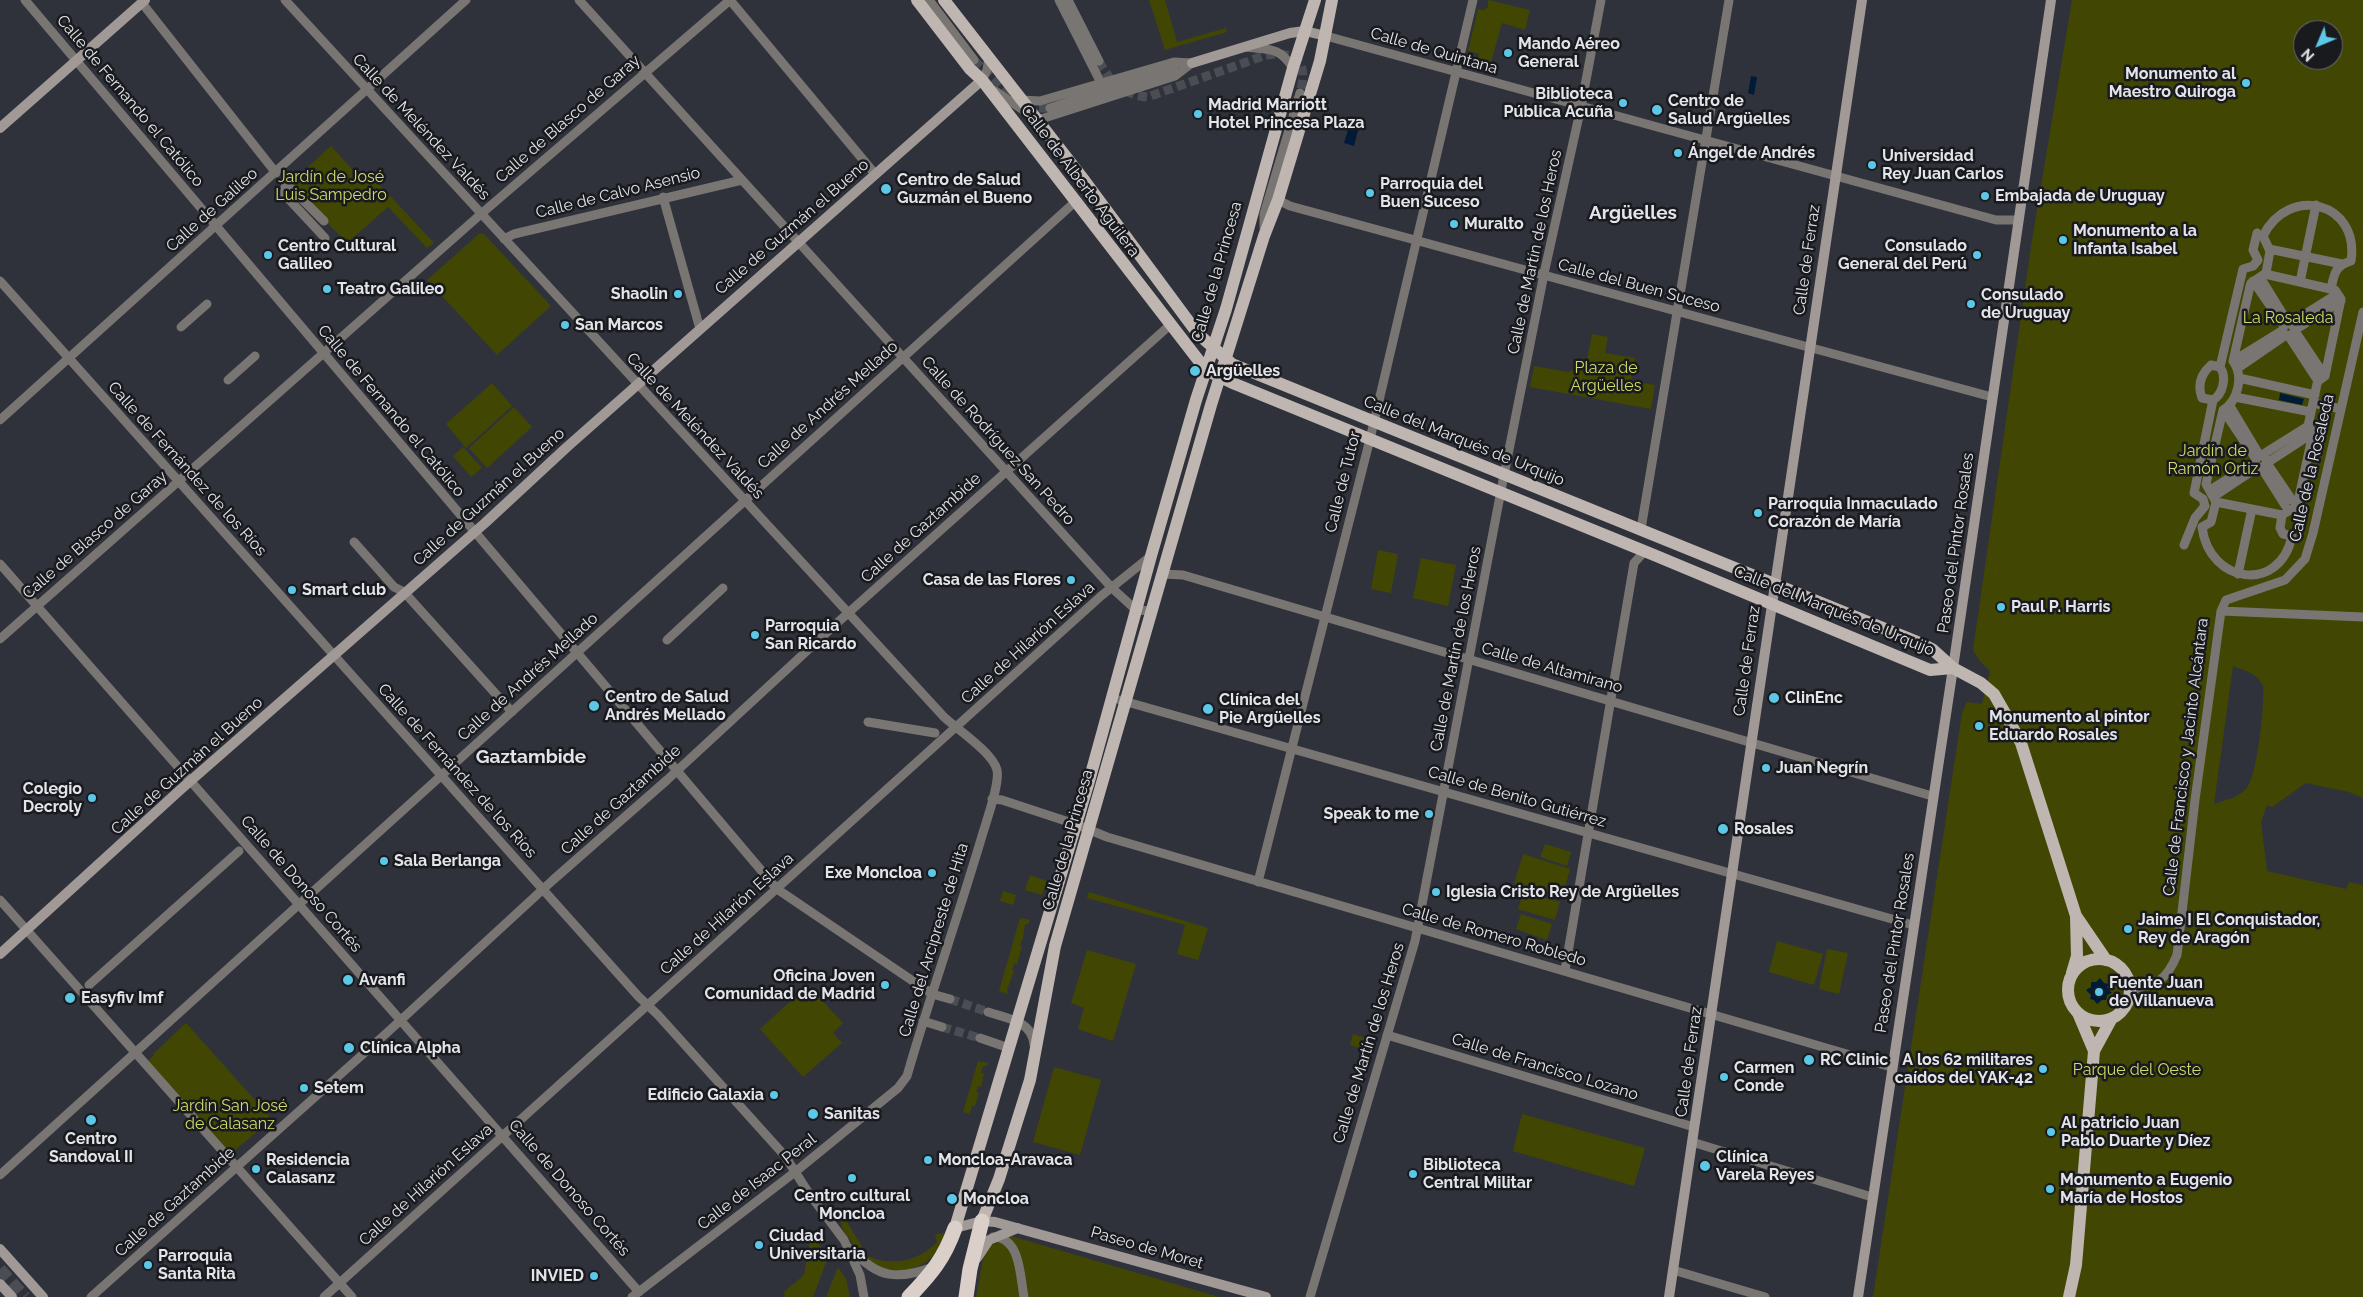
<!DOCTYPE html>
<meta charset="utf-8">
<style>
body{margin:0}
#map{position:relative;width:2363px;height:1297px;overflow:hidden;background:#30323b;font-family:Raleway,sans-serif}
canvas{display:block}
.north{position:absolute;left:2293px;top:20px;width:50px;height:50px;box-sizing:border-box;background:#191a1e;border:1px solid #6a6b70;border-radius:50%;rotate:225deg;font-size:14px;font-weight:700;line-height:20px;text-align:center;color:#e3e4ea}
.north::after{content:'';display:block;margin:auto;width:18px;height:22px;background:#5bc8e7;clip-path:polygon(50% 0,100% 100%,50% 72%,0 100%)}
</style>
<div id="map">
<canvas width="2363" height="1297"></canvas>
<div class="north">N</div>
</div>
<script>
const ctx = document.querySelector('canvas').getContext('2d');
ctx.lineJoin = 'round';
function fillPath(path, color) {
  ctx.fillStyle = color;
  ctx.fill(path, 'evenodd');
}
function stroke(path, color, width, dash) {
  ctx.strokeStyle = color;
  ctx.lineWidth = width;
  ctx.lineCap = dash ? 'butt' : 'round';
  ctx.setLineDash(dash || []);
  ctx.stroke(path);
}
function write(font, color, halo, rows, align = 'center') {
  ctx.font = font + ' Raleway,sans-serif';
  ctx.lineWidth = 5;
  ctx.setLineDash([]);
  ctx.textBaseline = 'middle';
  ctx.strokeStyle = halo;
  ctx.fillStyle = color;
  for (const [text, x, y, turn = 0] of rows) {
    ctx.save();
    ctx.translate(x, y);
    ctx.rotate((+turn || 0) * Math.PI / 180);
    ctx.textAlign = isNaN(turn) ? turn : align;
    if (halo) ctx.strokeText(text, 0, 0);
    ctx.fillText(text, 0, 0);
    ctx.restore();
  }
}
const green = new Path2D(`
 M1149 0H1165L1177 42 1226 28 1227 32 1165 50Z
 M1488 0 1530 10 1525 30 1502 23 1490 66 1477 63 1479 54 1468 51 1478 9 1483 10 1488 7Z
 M2072 0H2363V798L2349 792 2306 783 2272 807 2267 805 2261 822 2267 871 2346 889 2349 882 2363 885V1297H1873L1962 713 1967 702 1982 704 1990 671 1979 660 1973 650 2032 240ZM2303 30H2333V60H2303ZM2233 666C2246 671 2257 673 2263 686 2265 704 2257 778 2246 789 2238 798 2225 800 2214 804Z
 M331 146 361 179 368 172 434 243 427 248 388 207 347 243 289 184Z
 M480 233 484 234 551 306 497 355 427 280Z
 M1592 334 1608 337 1605 353 1635 358 1631 381 1655 385 1651 409 1530 387 1534 366 1568 372 1586 366Z
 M492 383 512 406 466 448 446 424Z
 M514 407 532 427 487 468 469 448Z
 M463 447 482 468 471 477 453 456Z
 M1378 550 1398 554 1391 593 1371 589Z
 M1421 558 1456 565 1448 606 1413 598Z
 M1545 844 1571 852 1567 866 1540 857Z
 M1523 854 1570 869 1562 899 1514 884Z
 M1030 875 1047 881 1042 895 1025 890Z
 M1003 891 1016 895 1013 905 1000 901Z
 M1524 891 1560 902 1555 920 1518 909Z
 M1089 892 1208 928 1198 960 1177 954 1185 925 1087 898Z
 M1521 914 1552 924 1547 940 1516 929Z
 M1020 918 1030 920 1028 924H1025L1023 938 1020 945 1022 946 1017 964 1014 963 1012 970 1014 971 1007 990 1008 991 1007 994 999 991Z
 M1777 941 1823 954 1814 985 1769 972Z
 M1827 949 1848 953 1839 994 1819 989Z
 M1087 950 1136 964 1113 1041 1078 1029 1084 1008 1071 1003Z
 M808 985 843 1023 833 1033 842 1043 803 1077 760 1029Z
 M186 1023 272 1119 228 1156 145 1063 154 1055 153 1054Z
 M1353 1034 1376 1041 1372 1052 1350 1045Z
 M978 1061 988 1063 987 1066H983L981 1073 984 1074 981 1087 978 1086 976 1092 979 1093 975 1106H972L970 1114 963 1112Z
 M1054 1067 1101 1080 1080 1155 1033 1142Z
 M1522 1114 1645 1148 1634 1186 1513 1151Z
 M845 1219 868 1256C892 1267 919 1261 937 1242L935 1234 946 1233C938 1264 904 1280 875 1265 865 1259 858 1250 850 1240 845 1233 841 1229 841 1220Z
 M811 1234 828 1257 813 1297H785L784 1292 804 1275Z
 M1011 1236 1219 1297H976L984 1254 988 1246Z
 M838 1267 846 1279 850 1297H826Z`);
const water = new Path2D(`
 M1751 76 1757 77 1754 95 1748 93Z
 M1351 120 1360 123 1354 146 1344 143Z
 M2280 393 2304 399 2302 405 2279 400Z
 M2100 978 2104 983 2108 984 2107 988 2112 993 2107 995 2106 1000H2102L2097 1004 2094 1000 2090 999 2091 995 2086 990 2091 987V982H2096Z`);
const streetTunnel = new Path2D(`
 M974 60 1014 100
 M1099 61C1110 82 1123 95 1148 97L1266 55C1298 51 1308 62 1300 93
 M1026 105 1037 108H1050
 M950 999 988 1012
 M942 1027 980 1038`);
const primaryTunnel = new Path2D(`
 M0 1269 25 1297`);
const street = new Path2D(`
 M25 0 777 889 932 994 950 999
 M285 0 944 717C957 729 993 753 997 770 1000 784 986 822 982 836 958 917 930 996 907 1076L898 1088 795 1172 632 1297
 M579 0 1112 588 1136 610 1152 611
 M730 0 875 174
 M929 0 974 60
 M1059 0 1101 83
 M1068 0 1099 61
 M142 3 276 173
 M1326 36 1996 220H2018
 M1245 47C1269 50 1279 46 1293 68
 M985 83 982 80 987 70 989 57
 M995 91 1038 120 1175 76 1192 63
 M1021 100 1040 101 1174 62 1192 63
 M1050 108 1174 68
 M285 187 288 189 290 187 324 221
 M288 189 283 193 325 238
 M663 197 700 329
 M1278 200 1290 206 1992 397
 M1264 228V214L1300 93
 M504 239 514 234 742 180
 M2269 249 2342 264
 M2265 274 2335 290 2341 299 2325 376 2318 381
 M2260 277 2289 324
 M0 281 638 996 658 1015 785 1156 808 1192 844 1240 860 1275 864 1297
 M2253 281 2284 326
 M2300 282 2316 205
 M2292 325 2294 321 2337 294
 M181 327 207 304
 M2294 329 2298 328 2341 301
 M2294 332 2297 334 2325 376
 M2233 361C2244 376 2238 401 2223 410L2206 484 2216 502 2211 522 2202 527C2209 584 2280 594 2292 536L2283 534 2280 528 2282 515
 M2233 361 2250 286 2251 283 2266 273 2270 251 2263 236C2289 184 2360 202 2351 261 2335 266 2334 274 2331 289
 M2233 361 2283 330
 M2238 368 2286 335
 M2239 378 2315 395
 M228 380 255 356
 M2235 397 2311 412
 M2213 400 2202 398C2197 385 2201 374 2211 365L2220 367
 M2313 403 2341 409
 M2230 406 2260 456
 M2223 410 2256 459
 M0 420 466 0
 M2264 457 2265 453 2308 426 2317 384 2318 381 2290 338V335
 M2266 461H2270L2313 433
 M2266 464 2269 466 2292 500
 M2261 467 2285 505
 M2210 490 2255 462
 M2213 497 2258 467
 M2216 502 2282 515 2297 506 2313 433 2308 426
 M1641 529 1729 0
 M354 542 394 587 404 592 512 712
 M2184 545 2195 518 2205 506 2203 499 2194 493 2213 400C2223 394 2227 377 2220 367L2243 269 2253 266 2258 260 2253 250 2257 233
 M0 564 639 1292
 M1163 574 1183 575 1932 796
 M2238 574 2252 509
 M2221 611 2363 617
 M0 639 481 214 730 0
 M667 640 723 588
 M1120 700 1913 925
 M868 722 935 733
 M992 799 1002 800 1075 824 1107 837 1891 1067
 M1258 882 1370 439 1473 0
 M0 900 352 1297
 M1565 970 1634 563 1645 551
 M89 985 239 851
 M2130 990C2157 985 2166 981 2177 955L2195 800 2221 611 2226 600 2285 580 2305 559 2313 533 2363 312
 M988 1012C1006 1018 1033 1021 1034 1045
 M923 1021 942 1027
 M1387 1035 1694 1127
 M980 1038 1009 1048
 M1692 1142 1872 1197
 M0 1175 1076 201
 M993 1237C1021 1237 1020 1277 1024 1297
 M852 1249C877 1279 899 1280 933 1267
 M1673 1270 1765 1297
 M91 1297 390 1030 553 880 667 780 837 623 1170 325
 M324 1297 1101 596 1151 556
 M1310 1297 1415 941 1504 475 1545 269 1581 107 1601 0`);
const secondary = new Path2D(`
 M1192 63 1290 33 1305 31 1326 36
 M0 128 145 0
 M0 954 180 790 485 523 567 447 982 80
 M955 1228 982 1221 995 1222 1266 1297
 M0 1249 43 1297
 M977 1258 989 1240 1018 1228
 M0 1284 12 1297
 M1669 1297 1862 0
 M1858 1297 1953 668 2051 0`);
const primary = new Path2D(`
 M917 0 970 69 982 80 1206 370 1235 384 1654 555 1930 670 1953 668
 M944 0 1084 180 1198 334 1232 364 1920 643 1932 649 1953 668 1981 683 1994 694 2006 715 2021 743 2076 916 2106 960
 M2068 990a31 31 0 1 1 62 0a31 31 0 1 1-62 0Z
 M2072 973 2077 956 2076 916
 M2078 1013 2094 1051
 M982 1221 999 1179 1030 1080 1055 946 1211 405 1264 236 1278 200 1320 61 1332 0
 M955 1228 1089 781 1151 556 1196 400 1226 309 1293 68 1315 0
 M2069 1297 2076 1265 2094 1051 2112 1018`);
const highway = new Path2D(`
 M909 1297C931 1274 944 1259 955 1228
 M966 1297 970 1269 982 1221`);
const markers = [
 [1508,53,5,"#5bc8e7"],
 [2246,83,5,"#5bc8e7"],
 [1623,103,5,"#5bc8e7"],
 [1657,110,6,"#5bc8e7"],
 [1198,114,5,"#5bc8e7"],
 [1678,153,5,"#5bc8e7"],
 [1872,165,5,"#5bc8e7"],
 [886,189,6,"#5bc8e7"],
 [1370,193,5,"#5bc8e7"],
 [1985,196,5,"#5bc8e7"],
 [1454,224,5,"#5bc8e7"],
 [2063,240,5,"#5bc8e7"],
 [268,255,5,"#5bc8e7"],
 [1977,255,5,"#5bc8e7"],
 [327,289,5,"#5bc8e7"],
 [678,294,5,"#5bc8e7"],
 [1971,304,5,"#5bc8e7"],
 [565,325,5,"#5bc8e7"],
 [1195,371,6,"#5bc8e7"],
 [1758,513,5,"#5bc8e7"],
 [1071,580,5,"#5bc8e7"],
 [292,590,5,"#5bc8e7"],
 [2001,607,5,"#5bc8e7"],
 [755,635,5,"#5bc8e7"],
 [1774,698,6,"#5bc8e7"],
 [594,706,6,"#5bc8e7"],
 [1208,709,6,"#5bc8e7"],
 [1979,726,5,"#5bc8e7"],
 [1766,768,5,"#5bc8e7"],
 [92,798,5,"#5bc8e7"],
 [1429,814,5,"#5bc8e7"],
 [1723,829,6,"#5bc8e7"],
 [384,861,5,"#5bc8e7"],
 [932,873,5,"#5bc8e7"],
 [1436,892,5,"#5bc8e7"],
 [2128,929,5,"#5bc8e7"],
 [348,980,6,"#5bc8e7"],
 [885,985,5,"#5bc8e7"],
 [2099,992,5,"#5bc8e7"],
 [70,998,6,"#5bc8e7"],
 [349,1048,6,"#5bc8e7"],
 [1809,1060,6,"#5bc8e7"],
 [2043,1069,5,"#5bc8e7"],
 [1724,1077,5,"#5bc8e7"],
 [304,1088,5,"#5bc8e7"],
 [774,1095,5,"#5bc8e7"],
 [813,1114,6,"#5bc8e7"],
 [91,1120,6,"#5bc8e7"],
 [2051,1132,5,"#5bc8e7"],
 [928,1160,5,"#5bc8e7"],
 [1705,1166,6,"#5bc8e7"],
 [256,1169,5,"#5bc8e7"],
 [1413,1174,5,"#5bc8e7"],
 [852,1178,5,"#5bc8e7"],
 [2050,1189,5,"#5bc8e7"],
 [952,1199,6,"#5bc8e7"],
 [759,1245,5,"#5bc8e7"],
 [148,1265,5,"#5bc8e7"],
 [594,1276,5,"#5bc8e7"]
];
const poiNames = [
 ["Mando Aéreo",1518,44],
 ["General",1518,62],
 ["Monumento al",2236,74,"right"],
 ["Maestro Quiroga",2236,92,"right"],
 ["Biblioteca",1613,94,"right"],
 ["Pública Acuña",1613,112,"right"],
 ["Centro de",1668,101],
 ["Salud Argüelles",1668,119],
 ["Madrid Marriott",1208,105],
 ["Hotel Princesa Plaza",1208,123],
 ["Ángel de Andrés",1688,153],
 ["Universidad",1882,156],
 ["Rey Juan Carlos",1882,174],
 ["Centro de Salud",897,180],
 ["Guzmán el Bueno",897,198],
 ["Parroquia del",1380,184],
 ["Buen Suceso",1380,202],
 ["Embajada de Uruguay",1995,196],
 ["Muralto",1464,224],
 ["Monumento a la",2073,231],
 ["Infanta Isabel",2073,249],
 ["Centro Cultural",278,246],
 ["Galileo",278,264],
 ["Consulado",1967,246,"right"],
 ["General del Perú",1967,264,"right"],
 ["Teatro Galileo",337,289],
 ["Shaolin",668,294,"right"],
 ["Consulado",1981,295],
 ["de Uruguay",1981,313],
 ["San Marcos",575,325],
 ["Argüelles",1206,371],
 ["Parroquia Inmaculado",1768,504],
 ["Corazón de María",1768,522],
 ["Casa de las Flores",1061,580,"right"],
 ["Smart club",302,590],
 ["Paul P. Harris",2011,607],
 ["Parroquia",765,626],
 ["San Ricardo",765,644],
 ["Centro de Salud",605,697],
 ["Andrés Mellado",605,715],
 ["ClinEnc",1785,698],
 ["Clínica del",1219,700],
 ["Pie Argüelles",1219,718],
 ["Monumento al pintor",1989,717],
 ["Eduardo Rosales",1989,735],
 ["Juan Negrín",1776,768],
 ["Colegio",82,789,"right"],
 ["Decroly",82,807,"right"],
 ["Speak to me",1419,814,"right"],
 ["Rosales",1734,829],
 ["Sala Berlanga",394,861],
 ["Exe Moncloa",922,873,"right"],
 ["Iglesia Cristo Rey de Argüelles",1446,892],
 ["Jaime I El Conquistador,",2138,920],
 ["Rey de Aragón",2138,938],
 ["Oficina Joven",875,976,"right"],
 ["Comunidad de Madrid",875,994,"right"],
 ["Avanfi",359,980],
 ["Fuente Juan",2109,983],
 ["de Villanueva",2109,1001],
 ["Easyfiv Imf",81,998],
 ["Clínica Alpha",360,1048],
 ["RC Clinic",1820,1060],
 ["A los 62 militares",2033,1060,"right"],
 ["caídos del YAK-42",2033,1078,"right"],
 ["Carmen",1734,1068],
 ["Conde",1734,1086],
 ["Setem",314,1088],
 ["Edificio Galaxia",764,1095,"right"],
 ["Sanitas",824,1114],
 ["Al patricio Juan",2061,1123],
 ["Pablo Duarte y Díez",2061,1141],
 ["Centro",91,1139,"center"],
 ["Sandoval II",91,1157,"center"],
 ["Clínica",1716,1157],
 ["Varela Reyes",1716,1175],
 ["Residencia",266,1160],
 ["Calasanz",266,1178],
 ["Moncloa-Aravaca",938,1160],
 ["Biblioteca",1423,1165],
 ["Central Militar",1423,1183],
 ["Monumento a Eugenio",2060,1180],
 ["María de Hostos",2060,1198],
 ["Centro cultural",852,1196,"center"],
 ["Moncloa",852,1214,"center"],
 ["Moncloa",963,1199],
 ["Ciudad",769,1236],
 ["Universitaria",769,1254],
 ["Parroquia",158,1256],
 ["Santa Rita",158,1274],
 ["INVIED",584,1276,"right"]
];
const streetNames = [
 ["Calle de Quintana",1434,51,16],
 ["Calle de Fernando el Católico",130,101,50],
 ["Calle de Blasco de Garay",568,119,-41],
 ["Calle de Meléndez Valdés",421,127,47],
 ["Calle de Alberto Aguilera",1080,181,53],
 ["Calle de Calvo Asensio",618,193,-14],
 ["Calle de Galileo",212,210,-42],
 ["Calle de Guzmán el Bueno",792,227,-41],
 ["Calle de Martín de los Heros",1535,252,-78],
 ["Calle de Ferraz",1807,260,-82],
 ["Calle de la Princesa",1217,272,-74],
 ["Calle del Buen Suceso",1639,286,15],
 ["Calle de Andrés Mellado",828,405,-42],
 ["Calle de Fernando el Católico",391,411,50],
 ["Calle de Meléndez Valdés",695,426,47],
 ["Calle de Rodríguez San Pedro",998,441,48],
 ["Calle del Marqués de Urquijo",1464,441,22],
 ["Calle de la Rosaleda",2312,468,-77],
 ["Calle de Fernández de los Ríos",187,469,48],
 ["Calle de Tutor",1343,482,-76],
 ["Calle de Guzmán el Bueno",489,497,-42],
 ["Calle de Gaztambide",921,528,-42],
 ["Calle de Blasco de Garay",95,535,-41],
 ["Paseo del Pintor Rosales",1956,543,-82],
 ["Calle del Marqués de Urquijo",1834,611,22],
 ["Calle de Hilarión Eslava",1028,643,-42],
 ["Calle de Martín de los Heros",1456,649,-79],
 ["Calle de Ferraz",1747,661,-82],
 ["Calle de Altamirano",1552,668,16],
 ["Calle de Andrés Mellado",528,677,-42],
 ["Calle de Francisco y Jacinto Alcántara",2186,757,-83],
 ["Calle de Guzmán el Bueno",187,766,-42],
 ["Calle de Fernández de los Ríos",457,771,48],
 ["Calle de Benito Gutiérrez",1517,797,16],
 ["Calle de Gaztambide",621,800,-42],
 ["Calle de la Princesa",1068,840,-74],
 ["Calle de Donoso Cortés",301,884,49],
 ["Calle de Hilarión Eslava",727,914,-42],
 ["Calle de Romero Robledo",1494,935,16],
 ["Calle del Arcipreste de Hita",934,940,-73],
 ["Paseo del Pintor Rosales",1895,943,-81],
 ["Calle de Martín de los Heros",1369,1043,-73],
 ["Calle de Ferraz",1689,1062,-82],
 ["Calle de Francisco Lozano",1545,1067,17],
 ["Calle de Isaac Peral",757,1182,-38],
 ["Calle de Hilarión Eslava",426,1185,-42],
 ["Calle de Donoso Cortés",569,1188,49],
 ["Calle de Gaztambide",175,1202,-42],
 ["Paseo de Moret",1147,1248,16]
];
const parkNames = [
 ["Jardín de José",331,177],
 ["Luis Sampedro",331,195],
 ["La Rosaleda",2288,318],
 ["Plaza de",1606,368],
 ["Argüelles",1606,386],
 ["Jardín de",2213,451],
 ["Ramón Ortiz",2213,469],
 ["Parque del Oeste",2137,1070],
 ["Jardín San José",230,1106],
 ["de Calasanz",230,1124]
];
const quarterNames = [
 ["Argüelles",1633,213],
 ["Gaztambide",531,757]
];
fillPath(green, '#414703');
fillPath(water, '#001b37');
stroke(streetTunnel, '#4b4d55', 9, [9, 4.5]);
stroke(primaryTunnel, '#4b4d55', 12, [12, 6]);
stroke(street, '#797572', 9);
stroke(secondary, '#a19996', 10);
stroke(primary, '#bfb6b1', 12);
stroke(highway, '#dbcfca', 15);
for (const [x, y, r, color] of markers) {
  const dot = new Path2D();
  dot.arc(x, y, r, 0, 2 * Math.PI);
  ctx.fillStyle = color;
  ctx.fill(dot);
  stroke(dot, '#191a1e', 2);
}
write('bold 16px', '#e3e4ea', '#191a1e', poiNames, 'left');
write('16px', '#e3e4ea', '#191a1e', streetNames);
write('16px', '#cfdb68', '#191a1e', parkNames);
write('bold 19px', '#e3e4ea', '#191a1e', quarterNames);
</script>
